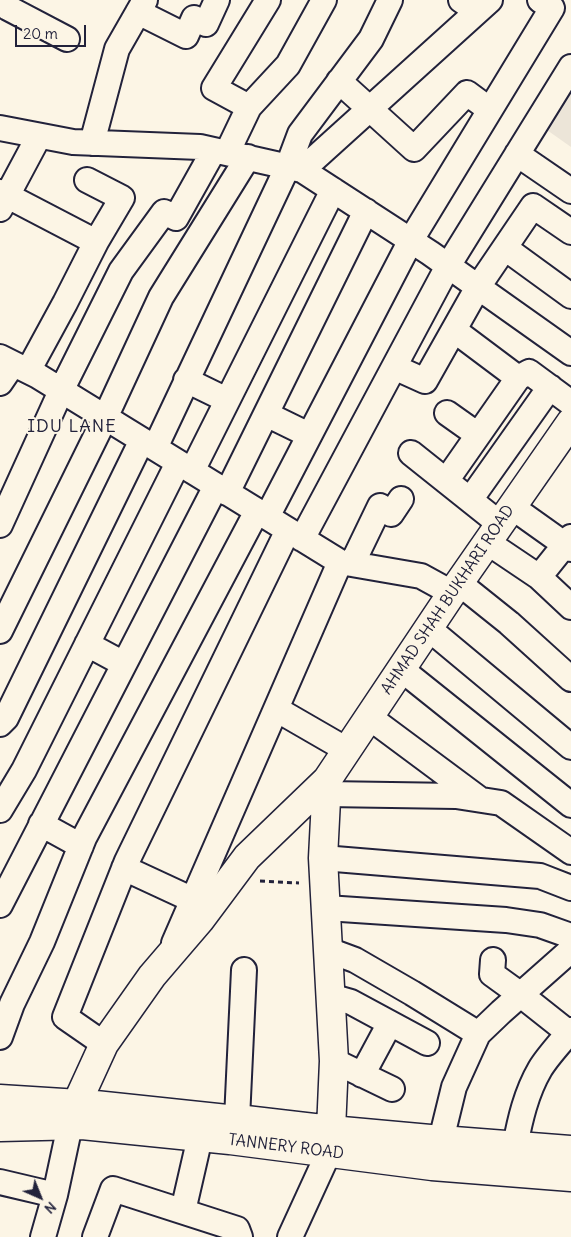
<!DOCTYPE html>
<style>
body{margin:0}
#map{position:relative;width:571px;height:1237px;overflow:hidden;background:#fcf5e5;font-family:Delius,sans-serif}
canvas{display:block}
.north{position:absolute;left:15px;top:1172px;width:50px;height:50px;-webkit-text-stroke:4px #fcf5e5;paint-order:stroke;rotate:136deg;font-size:14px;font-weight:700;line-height:20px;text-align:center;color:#22223b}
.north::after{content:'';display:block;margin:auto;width:18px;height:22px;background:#22223b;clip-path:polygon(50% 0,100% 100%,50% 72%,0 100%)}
.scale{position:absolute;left:15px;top:25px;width:71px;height:22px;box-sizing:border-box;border:2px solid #22223b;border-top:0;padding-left:6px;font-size:15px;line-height:18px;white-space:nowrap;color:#22223b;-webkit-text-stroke:4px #fcf5e5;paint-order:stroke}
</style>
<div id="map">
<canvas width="571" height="1237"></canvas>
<div class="north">N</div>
<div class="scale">20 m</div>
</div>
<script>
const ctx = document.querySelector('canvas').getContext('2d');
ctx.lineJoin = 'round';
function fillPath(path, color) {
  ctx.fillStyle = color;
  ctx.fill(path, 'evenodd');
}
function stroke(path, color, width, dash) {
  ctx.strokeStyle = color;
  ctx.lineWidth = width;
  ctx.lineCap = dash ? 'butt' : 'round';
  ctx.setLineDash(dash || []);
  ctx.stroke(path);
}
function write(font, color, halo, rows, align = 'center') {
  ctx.font = font + ' Delius,sans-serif';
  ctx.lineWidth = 4;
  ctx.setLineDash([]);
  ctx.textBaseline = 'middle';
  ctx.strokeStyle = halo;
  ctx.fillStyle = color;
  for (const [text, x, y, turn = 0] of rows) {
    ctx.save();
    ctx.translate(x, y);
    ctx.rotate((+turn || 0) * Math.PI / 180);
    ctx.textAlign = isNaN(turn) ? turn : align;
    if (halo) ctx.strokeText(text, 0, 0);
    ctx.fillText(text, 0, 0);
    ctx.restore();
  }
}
const built = new Path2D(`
 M571 67V147L537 123Z`);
const path = new Path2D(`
 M260 881 299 883`);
const street = new Path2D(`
 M461 0 477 11
 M8 8 67 39
 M138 12 186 36 194 18 206 24 217 0
 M339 81 414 149 467 93 490 110
 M249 107 288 65 324 0
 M0 128 73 142 200 147 302 170 430 253 571 353
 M92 143 117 49 145 0
 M227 153 249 107 214 88 268 0
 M517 154 571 191
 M302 170 490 0
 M0 192 96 242
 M0 209 39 136
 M505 248 571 296
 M454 330 518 378 529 372 571 403
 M0 357 38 376 340 562 421 576 452 593
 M394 367 425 381 478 287 533 206 571 232
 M28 371 65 303 96 242 122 198 87 180
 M186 380 227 400
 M0 383 13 364
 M447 413 478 435
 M266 414 309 435
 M155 448 288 166 300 134 371 39 390 0
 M411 453 500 524
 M192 471 333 190
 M446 481 518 378
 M227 493 366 211
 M470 500 550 387
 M512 507 571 549
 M267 517 411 240 552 8 540 0
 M0 525 61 391 121 271 164 212 176 218 214 150
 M302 539 448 266 571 67
 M487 542 539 577 571 607
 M352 564 380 506 391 514 401 499
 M539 577 571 537
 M459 583 509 623 571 679
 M428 628 571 747
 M0 631 105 418 161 297 248 157
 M87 644 124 664
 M401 669 571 805
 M276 709 347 750
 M369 717 478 798
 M0 724 6 718 142 440
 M326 794 456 796 501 803 571 852
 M0 810 24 770 178 463
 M41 824 81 846
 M323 858 540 876 571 888
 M124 868 193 900
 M0 905 216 486
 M326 908 506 920 540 925 571 936
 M174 943 340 562
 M328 950 355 960 412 993 472 1030
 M493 960 492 974 521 995 569 1033
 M330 996 351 1002 427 1043
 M0 1037 12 1004 42 942 84 838 257 511
 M104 1044 65 1017 127 861 288 530
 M334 1061 392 1089
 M362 1075 390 1023
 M237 1119 244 970
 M441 1140 454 1087 478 1034 501 1012 571 950
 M515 1146C520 1120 526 1093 540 1069 547 1057 562 1041 571 1030
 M0 1182 55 1195
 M183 1211 200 1137
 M43 1237 55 1195 70 1125
 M95 1237 113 1189 237 1229 240 1237
 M290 1237 329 1152`);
const secondary = new Path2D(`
 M0 1099 95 1105 227 1119H237L331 1130 441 1140 571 1150
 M72 1119 77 1103 104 1044 152 976 200 920 247 857 327 780
 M0 1127 82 1125 230 1140 432 1166 571 1177
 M329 1152 331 1130 334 1061 323 858 327 780 452 593 571 422`);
const streetNames = [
 ["AHMAD SHAH BUKHARI ROAD",448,600,-56],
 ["TANNERY ROAD",286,1147,7]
];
const neighbourhoodNames = [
 ["IDU LANE",72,427]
];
fillPath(built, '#ece5d8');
stroke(street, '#22223b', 28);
stroke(secondary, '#22223b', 31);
stroke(path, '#22223b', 3, [5, 4]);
stroke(street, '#fcf5e5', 24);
stroke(secondary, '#fcf5e5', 28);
write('16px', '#22223b', '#fcf5e5', streetNames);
ctx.letterSpacing = '1px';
write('18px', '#22223b', '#fcf5e5', neighbourhoodNames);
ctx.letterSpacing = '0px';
</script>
